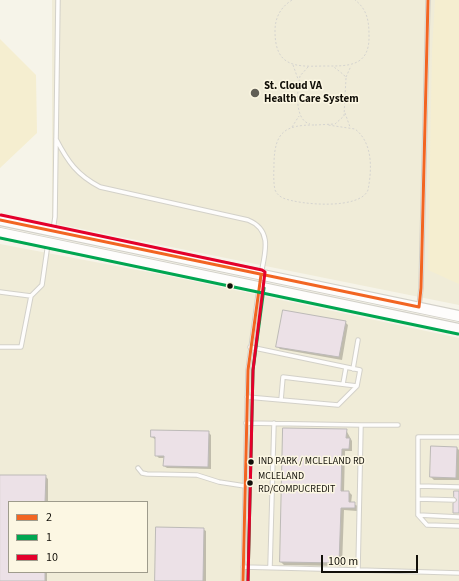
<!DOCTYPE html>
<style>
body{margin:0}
#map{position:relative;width:459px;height:581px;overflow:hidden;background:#f6f4e9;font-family:"Source Sans 3",sans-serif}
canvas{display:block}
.legend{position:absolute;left:8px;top:501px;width:140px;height:72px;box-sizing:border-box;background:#fcf7e3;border:1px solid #9e9b8c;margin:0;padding:5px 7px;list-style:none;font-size:12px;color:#121009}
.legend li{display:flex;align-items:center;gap:8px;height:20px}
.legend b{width:20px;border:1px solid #9e9b8c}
.scale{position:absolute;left:321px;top:555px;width:97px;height:18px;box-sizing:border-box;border:2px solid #121009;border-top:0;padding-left:5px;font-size:12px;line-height:14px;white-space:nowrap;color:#121009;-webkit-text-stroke:3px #fcf7e3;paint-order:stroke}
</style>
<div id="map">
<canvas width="459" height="581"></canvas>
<ul class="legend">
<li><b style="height:5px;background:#f26522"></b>2</li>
<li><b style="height:5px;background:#00a651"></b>1</li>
<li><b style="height:5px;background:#e4002b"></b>10</li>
</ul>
<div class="scale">100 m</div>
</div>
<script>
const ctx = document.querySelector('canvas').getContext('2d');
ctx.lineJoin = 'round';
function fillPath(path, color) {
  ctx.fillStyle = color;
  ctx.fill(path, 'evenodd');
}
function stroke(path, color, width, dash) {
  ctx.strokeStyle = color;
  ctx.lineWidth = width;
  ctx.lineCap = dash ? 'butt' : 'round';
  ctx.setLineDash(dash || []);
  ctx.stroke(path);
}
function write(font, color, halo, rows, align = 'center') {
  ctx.font = font + ' "Source Sans 3",sans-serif';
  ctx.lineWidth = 3;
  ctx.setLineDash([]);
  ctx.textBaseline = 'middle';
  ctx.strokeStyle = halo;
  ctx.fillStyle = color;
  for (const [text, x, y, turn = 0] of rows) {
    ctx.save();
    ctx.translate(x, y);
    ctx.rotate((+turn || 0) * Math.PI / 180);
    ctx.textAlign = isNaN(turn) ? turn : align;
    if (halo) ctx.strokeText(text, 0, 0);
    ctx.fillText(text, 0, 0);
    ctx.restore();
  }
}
const built = new Path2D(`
 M52 0H459V305L52 223Z
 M0 244 169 276 459 338V581H0ZM9 502H147V572H9Z`);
const green = new Path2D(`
 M435 0H459V284L428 270 432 50Z
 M0 39 36 75 37 133 0 168Z`);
const shadow = new Path2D(`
 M345 322 348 325 342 360 280 349 277 346Z
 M346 430 352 441V451H345L344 492H349L352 495 351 503 358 506 357 511 344 510 342 566 284 565 281 562Z
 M208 432 211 435V469L167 468 164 466 165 458H159L156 455V440L152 437Z
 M457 448 459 450V480H434L431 477Z
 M0 476H45L48 479V502H9V572H47V581H0Z
 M203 529 206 531V581H156Z`);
const building = new Path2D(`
 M283 310 346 321 339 357 276 347Z
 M283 428 347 429 346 438H350L349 449H342L341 491H349V502H355V508H341L339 563 280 562Z
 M151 430 209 431 208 467 163 466 164 456H155V437H151Z
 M431 446 457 447 456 478 430 477Z
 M0 475H46L45 502H9V572H45V581H0Z
 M454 491H459V513H453V503L457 500 454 497Z
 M156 527 204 528 203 581H155Z`);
const path = new Path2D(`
 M292 0C281 7 275 17 275 31 275 66 294 67 322 66 347 66 370 68 369 35 369 21 367 9 355 0
 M293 65 298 79
 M308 67 300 76C297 90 294 120 310 124
 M346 77 351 66
 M345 113 350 127
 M314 125C285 125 275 132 274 162 274 171 273 180 275 190 277 194 279 196 283 198 300 205 360 210 368 190 372 169 373 143 355 129L328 125
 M315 125 335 124 344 116 346 78 344 75 334 67
 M292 127 299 116`);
const lane = new Path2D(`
 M56 139C68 162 77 175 100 187L248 220C273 230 265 253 261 274
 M53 230 55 217 58 0
 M0 292 31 296
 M419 306 421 288 428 0
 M0 347H21L31 296 42 285 48 243
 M353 369 358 340
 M343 384 346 367
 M247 397 338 405 357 386 360 370 250 347
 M281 400 283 377 357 386
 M246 423 361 425
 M398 425H361L358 570 459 573
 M459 437H418V515L459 517
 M138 468 142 473 147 474 197 475 219 482 245 486
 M418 486 459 487
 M418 499 454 500
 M418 515 427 525 459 526
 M243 567 358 570
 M270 567 274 423
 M243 581 248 370 259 288`);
const secondary = new Path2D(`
 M0 220 459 316
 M0 233 459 329`);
const bus1 = new Path2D(`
 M0 220 419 307 421 288 428 0
 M243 581 248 370 261 275`);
const bus2 = new Path2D(`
 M0 238 458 334
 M248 581 253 370 264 288`);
const bus3 = new Path2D(`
 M1 215 262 270 265 272 253 370 248 581`);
const markers = [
 [255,93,5,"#626057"],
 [230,286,3.5,"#121009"],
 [251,462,3.5,"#121009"],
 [250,483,3.5,"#121009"]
];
const busNames = [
 ["IND PARK / MCLELAND RD",258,462],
 ["MCLELAND",258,477],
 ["RD/COMPUCREDIT",258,490]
];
const poiNames = [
 ["St. Cloud VA",264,87],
 ["Health Care System",264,100]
];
fillPath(built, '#f0ecd8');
fillPath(green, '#f5eed0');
fillPath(shadow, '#0003');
fillPath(building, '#ece1e7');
stroke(building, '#bdbab8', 1);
stroke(lane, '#d3d1c9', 5.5);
stroke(secondary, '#d3d1c9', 12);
stroke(path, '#d5d4d0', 1, [2, 2]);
stroke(lane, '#fefdfc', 3.5);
stroke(secondary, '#fefdfc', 10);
stroke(bus1, '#f26522', 3);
stroke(bus2, '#00a651', 3);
stroke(bus3, '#e4002b', 3);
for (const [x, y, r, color] of markers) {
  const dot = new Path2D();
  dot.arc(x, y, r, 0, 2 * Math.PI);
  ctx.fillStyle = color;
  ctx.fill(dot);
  stroke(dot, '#fcf7e3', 1.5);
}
write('10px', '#121009', '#fcf7e3', busNames, 'left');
write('bold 11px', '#121009', '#fcf7e3', poiNames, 'left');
</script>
